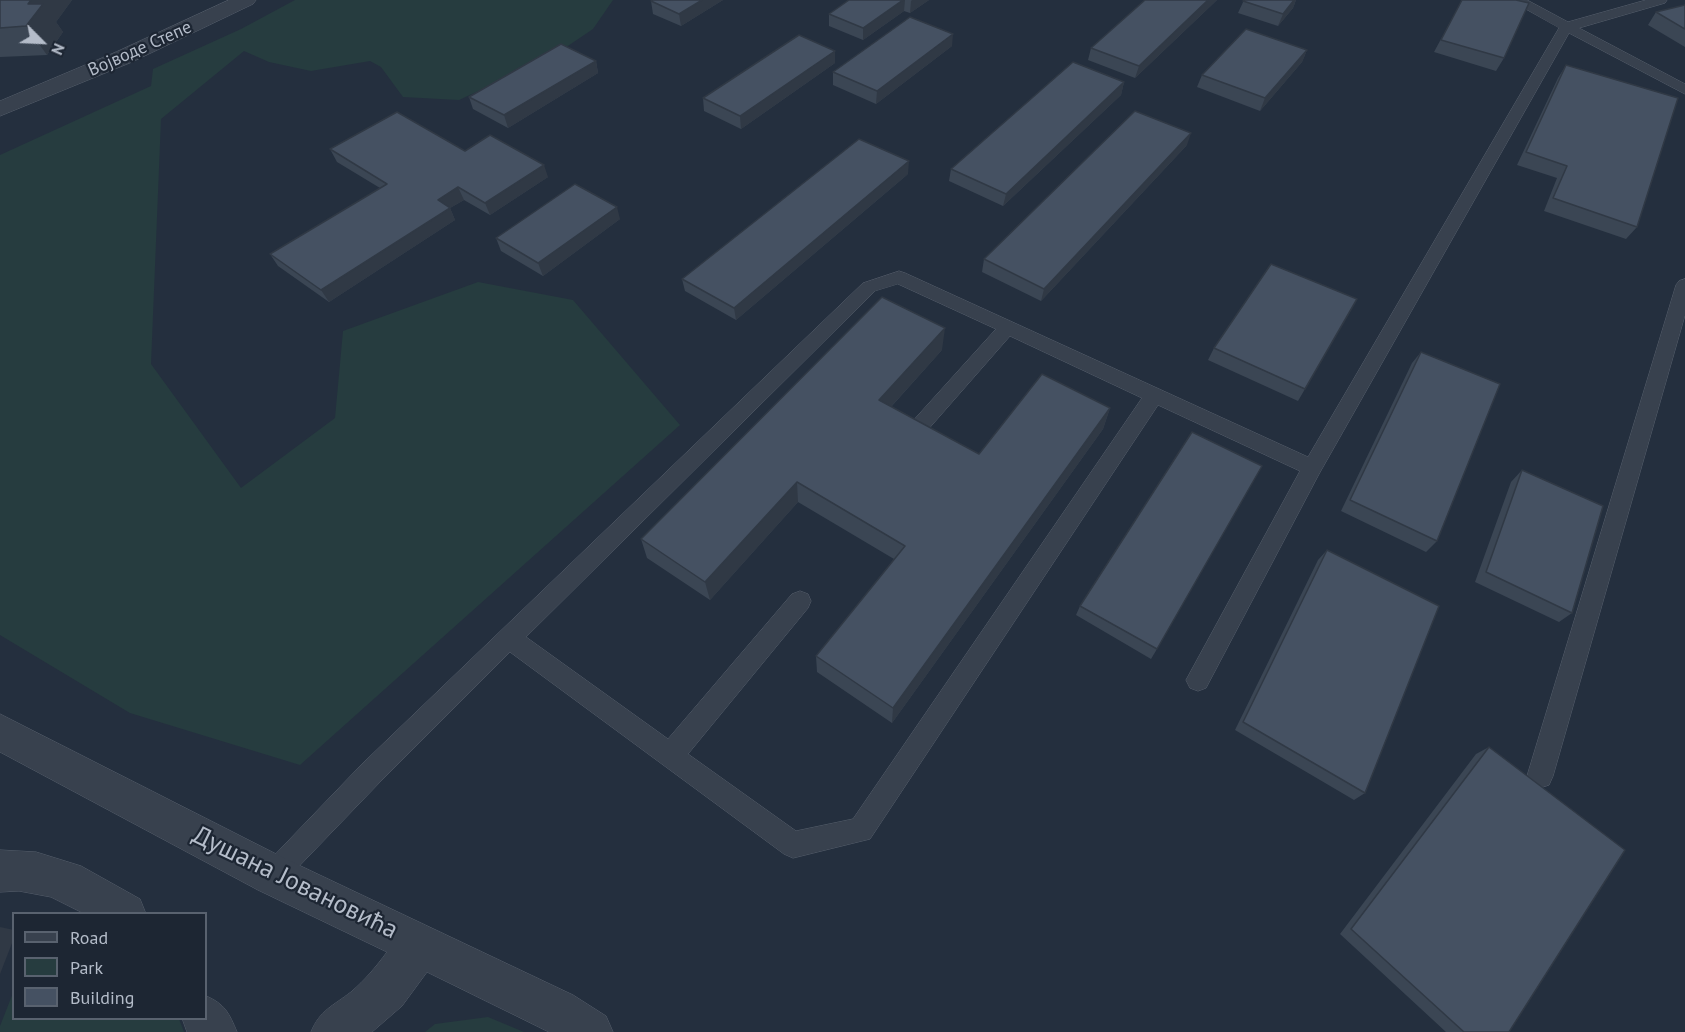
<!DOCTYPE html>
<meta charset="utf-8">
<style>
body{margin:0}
#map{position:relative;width:1685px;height:1032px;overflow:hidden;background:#242f3e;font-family:"PT Sans",sans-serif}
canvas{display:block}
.legend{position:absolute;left:12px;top:912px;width:195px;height:108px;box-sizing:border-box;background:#1d2633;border:2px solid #59626f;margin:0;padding:8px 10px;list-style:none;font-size:18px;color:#b4bcc9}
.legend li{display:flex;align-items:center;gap:12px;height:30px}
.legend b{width:30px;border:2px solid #59626f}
.north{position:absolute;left:12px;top:12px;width:60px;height:60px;-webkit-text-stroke:4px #1d2633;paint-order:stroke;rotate:114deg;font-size:16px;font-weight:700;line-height:24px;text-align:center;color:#b4bcc9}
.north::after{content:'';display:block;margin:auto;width:21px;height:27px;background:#b4bcc9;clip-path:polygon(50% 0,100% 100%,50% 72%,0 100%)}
</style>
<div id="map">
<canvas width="1685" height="1032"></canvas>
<ul class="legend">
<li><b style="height:8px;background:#38414e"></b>Road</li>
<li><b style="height:16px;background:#263c3f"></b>Park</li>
<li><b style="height:16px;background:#455162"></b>Building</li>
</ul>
<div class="north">N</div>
</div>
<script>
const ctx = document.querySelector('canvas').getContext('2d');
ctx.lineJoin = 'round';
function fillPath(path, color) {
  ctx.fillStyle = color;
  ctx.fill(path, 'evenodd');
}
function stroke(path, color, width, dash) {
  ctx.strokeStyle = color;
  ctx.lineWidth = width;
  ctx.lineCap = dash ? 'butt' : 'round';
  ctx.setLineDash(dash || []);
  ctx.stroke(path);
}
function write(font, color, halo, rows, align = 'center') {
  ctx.font = font + ' "PT Sans",sans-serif';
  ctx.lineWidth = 4.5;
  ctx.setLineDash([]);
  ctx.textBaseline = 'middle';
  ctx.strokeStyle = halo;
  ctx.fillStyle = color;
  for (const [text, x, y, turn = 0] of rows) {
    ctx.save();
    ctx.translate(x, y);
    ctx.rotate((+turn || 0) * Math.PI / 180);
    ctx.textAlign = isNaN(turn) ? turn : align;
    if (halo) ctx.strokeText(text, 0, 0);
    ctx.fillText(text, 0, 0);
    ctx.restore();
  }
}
const green = new Path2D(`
 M295 0H613L593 29 550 58 459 100 403 97 381 67 370 61 311 71 269 62 244 51 161 119 151 364 241 488 335 418 343 331 478 282 573 300 680 425 300 765 130 713 0 635V155L151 86 153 69 241 29Z
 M13 993 14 1018 179 1019 184 1032H0V1026Z
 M488 1017 524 1032H425L435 1024Z`);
const lane = new Path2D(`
 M1510 0H1527L1568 22 1646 0H1667L1665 3 1579 28 1685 84V94L1569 33 1319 474 1206 688 1198 691 1190 688 1186 680 1300 471 1158 405 870 839 793 858 784 854 510 652 380 782 282 884 273 888 264 884 260 875 264 866 362 764 863 283 899 271 905 273 1308 457 1559 28ZM898 284 996 329 911 423 908 428 911 433 918 436 925 433 1010 336 1142 398 853 819 796 831 688 754 808 608 811 601 808 594 800 591 792 594 668 739 526 637 875 291Z
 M1685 279V315L1553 776 1549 785 1540 788 1531 785 1527 776 1676 285 1679 281Z`);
const street = new Path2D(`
 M229 0H256L253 4 132 62 0 116V101L116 52Z
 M0 714 288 860 573 995 606 1016 613 1032H549L427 972 402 1006 372 1032H311C320 1010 333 1006 351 992 365 980 376 967 387 952L258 890 0 752Z
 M0 850 36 852 81 866 140 899 146 914H85L51 897 19 891 0 892Z
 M206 996C225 1004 229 1013 237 1032H187L182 1018H206Z`);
const wall = new Path2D(`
 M0 0H72L56 22 63 32 47 55 0 57Z
 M723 0 681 26 653 14 651 1Z
 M849 0H929L910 13 904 11 863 40 829 26V14Z
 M1145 0H1217L1135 78 1088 60 1091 48Z
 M1244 0H1296L1293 8 1278 26 1238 13Z
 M1462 0 1504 58 1496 71 1434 52Z
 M1685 5V47L1648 25 1656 12Z
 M952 46 876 104 833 85V72Z
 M1307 50 1302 62 1260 111 1197 87 1202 75Z
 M596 61 598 73 508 128 473 109 469 97Z
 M835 63 741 129 704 111 703 98Z
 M1566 65 1637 227 1626 239 1544 211 1557 178 1517 165 1558 78Z
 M1124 82 1121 95 1003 206 949 181 951 169Z
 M1187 145 1041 301 982 272 984 259Z
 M330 149 465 151 548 177 490 215 464 200 450 208 455 220 329 302 278 266 270 254 380 188 337 162Z
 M908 174 736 320 685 291 682 279Z
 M620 219 543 276 501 251 496 238Z
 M1214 348 1305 389 1298 401 1208 360Z
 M942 350 891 407 979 454 1110 408 1103 429 892 723 817 672 816 656 894 559 798 502 710 600 647 558 641 539Z
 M1421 352 1437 541 1426 552 1341 511 1412 363Z
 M1522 470 1572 613 1559 622 1475 582 1511 482Z
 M1327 550 1365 793 1354 800 1235 730 1318 560Z
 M1080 606 1157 649 1151 659 1076 615Z
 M1489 747 1509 1032H1446L1340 934 1476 754Z`);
const shadedWall = new Path2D(`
 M31 0H72L56 22 63 32 47 55 26 26 28 4Z
 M702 0H723L681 26 679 14Z
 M903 0H905L904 11 863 40V28Z
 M912 0H929L910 13 911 1Z
 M1208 0H1217L1135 78 1139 66Z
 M1294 0H1296L1293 8 1278 26 1283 14Z
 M953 34 952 46 876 104 877 91Z
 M1307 50 1302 62 1260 111 1265 98Z
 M835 51V63L741 129 740 116Z
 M596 61 598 73 508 128 504 115Z
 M1124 82 1121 95 1003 206 1006 194Z
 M1191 133 1187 145 1041 301 1044 289Z
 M909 161 908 174 736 320 734 308Z
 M544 165 548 177 490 215 485 203Z
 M458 187 464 200 450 208 455 220 329 302 321 290 438 200Z
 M617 207 620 219 543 276 538 263Z
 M945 328 942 350 878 421 879 400Z
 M1110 408 1103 429 892 723 893 708Z
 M797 482 798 502 710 600 705 582Z
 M0 927 14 930V938L0 974Z`);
const building = new Path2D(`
 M0 0H31L28 4H43L26 26 0 28Z
 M653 0H702L679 14 651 1Z
 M849 0H903L863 28 829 14Z
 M1145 0H1208L1139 66 1091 48Z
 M1244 0H1294L1283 14 1243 1Z
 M1462 0H1516L1529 3 1504 58 1441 40Z
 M1685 5V29L1656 12Z
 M910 17 953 34 877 91 833 72Z
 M1246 29 1307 50 1265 98 1202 75Z
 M799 35 835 51 740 116 703 98Z
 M561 44 596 61 504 115 469 97Z
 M1073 62 1124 82 1006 194 951 169Z
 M1566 65 1678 98 1637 227 1553 198 1567 166 1526 152Z
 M1135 111 1191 133 1044 289 984 259Z
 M397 112 465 151 490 135 544 165 485 203 458 187 438 200 450 208 321 290 270 254 387 184 330 149Z
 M859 139 909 161 734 308 682 279Z
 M575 184 617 207 538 263 496 238Z
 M1271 264 1357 299 1305 389 1214 348Z
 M882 297 945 328 879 400 979 454 1042 374 1110 408 893 708 816 656 905 546 797 482 705 582 641 539Z
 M1421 352 1500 384 1437 541 1350 500Z
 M1192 432 1262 466 1157 649 1080 606Z
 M1522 470 1603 506 1572 613 1486 572Z
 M1327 550 1439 606 1365 793 1243 722Z
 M1489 747 1625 850 1509 1032H1464L1351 929Z`);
const farStreetnames = [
 ["Војводе Степе",140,49,-24]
];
const nearStreetnames = [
 ["Душана Јовановића",295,883,26]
];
fillPath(green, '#263c3f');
stroke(lane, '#565f6c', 1);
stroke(street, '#565f6c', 1);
fillPath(lane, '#38414e');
fillPath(street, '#38414e');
fillPath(wall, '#3b4654');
fillPath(shadedWall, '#303945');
fillPath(building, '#455162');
stroke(building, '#303945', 1.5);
write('18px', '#b4bcc9', '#1d2633', farStreetnames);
write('26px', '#b4bcc9', '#1d2633', nearStreetnames);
</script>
